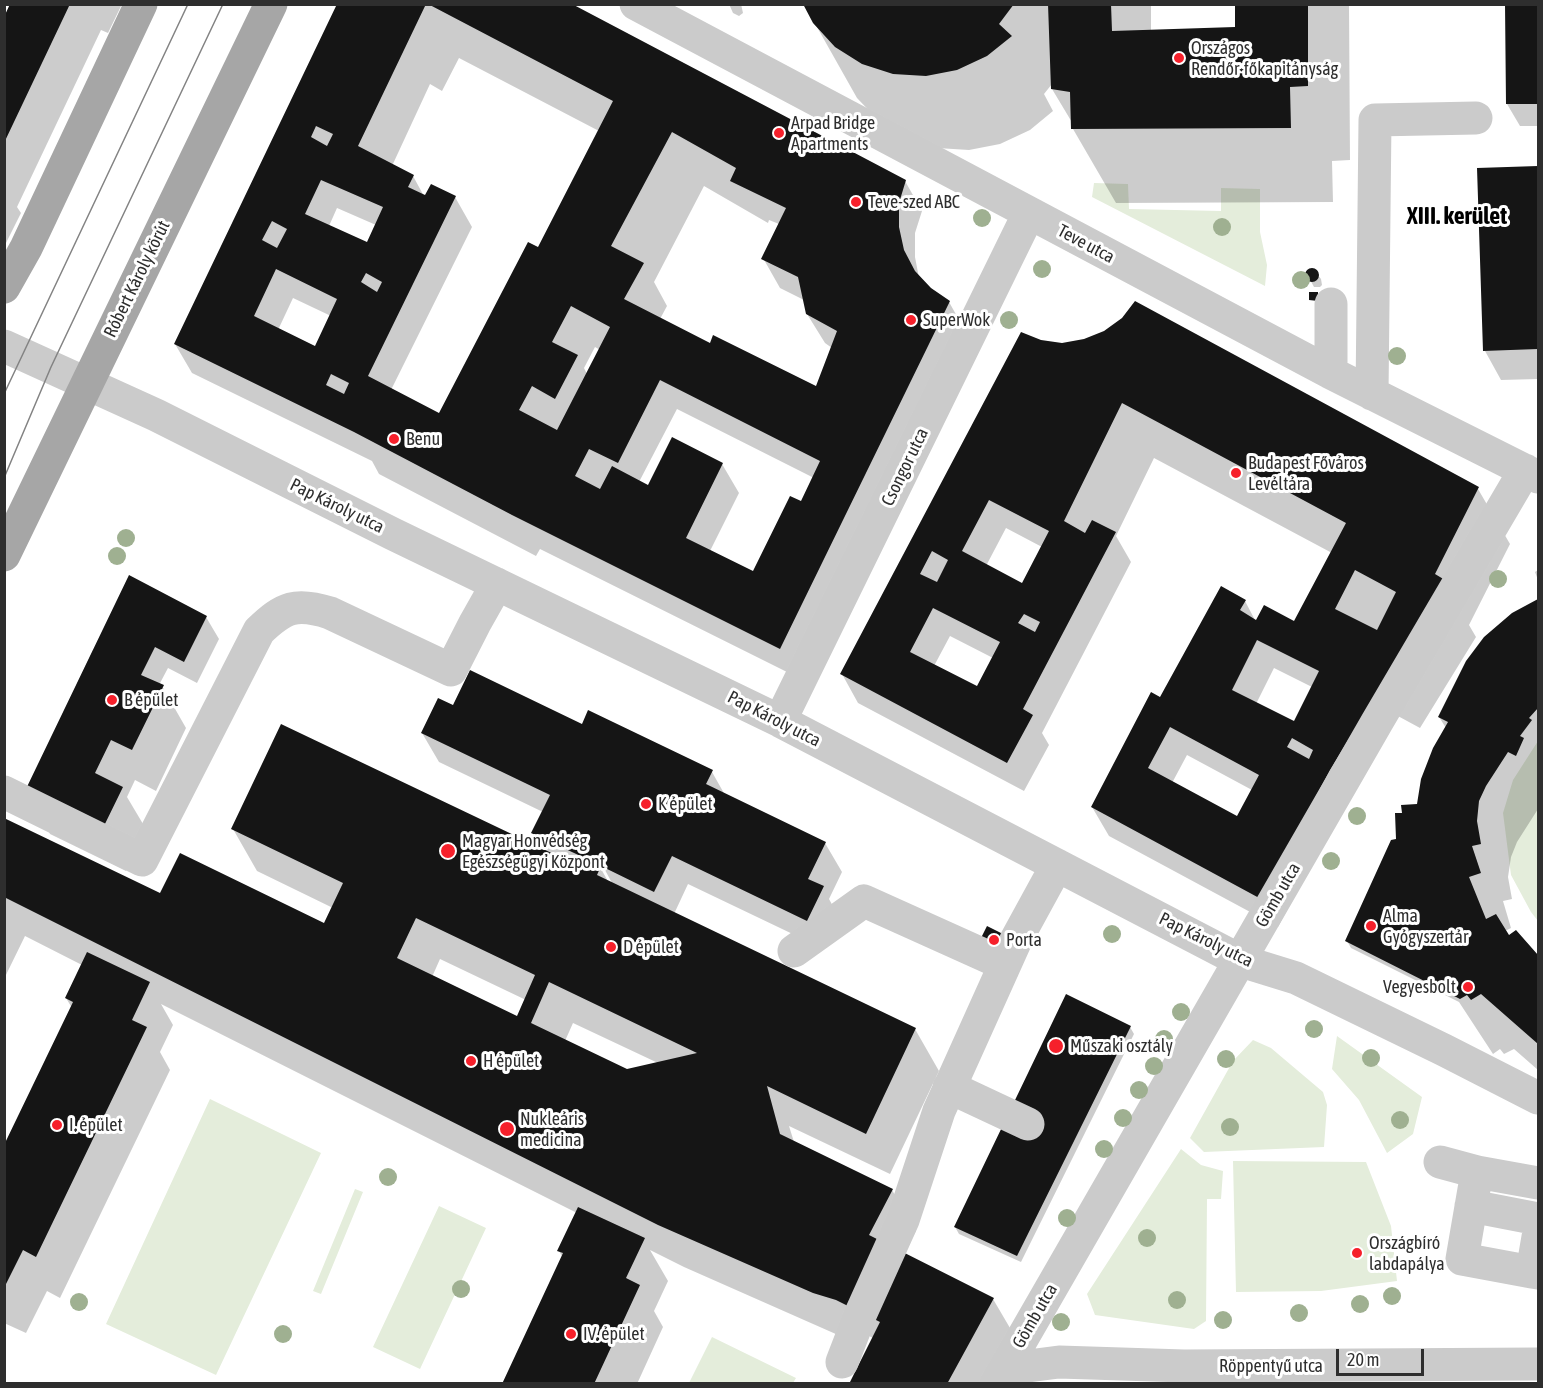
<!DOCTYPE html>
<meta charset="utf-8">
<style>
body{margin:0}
#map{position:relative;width:1543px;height:1388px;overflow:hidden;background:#fff;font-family:"Asap Condensed",sans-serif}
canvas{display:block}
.frame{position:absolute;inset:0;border:6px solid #2e2e2e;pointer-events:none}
.scale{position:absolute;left:1336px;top:1349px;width:88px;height:27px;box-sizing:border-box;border:3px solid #2e2e2e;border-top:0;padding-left:8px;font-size:18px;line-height:21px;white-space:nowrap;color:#2e2e2e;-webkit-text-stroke:4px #fff;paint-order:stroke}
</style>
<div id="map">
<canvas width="1543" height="1388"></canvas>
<div class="frame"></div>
<div class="scale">20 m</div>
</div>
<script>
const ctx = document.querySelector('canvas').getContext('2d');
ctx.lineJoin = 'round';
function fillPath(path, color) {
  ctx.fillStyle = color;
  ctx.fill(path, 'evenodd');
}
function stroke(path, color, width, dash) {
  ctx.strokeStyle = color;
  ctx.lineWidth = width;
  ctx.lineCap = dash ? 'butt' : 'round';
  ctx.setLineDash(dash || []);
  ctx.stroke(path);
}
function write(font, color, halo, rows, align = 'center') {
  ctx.font = font + ' "Asap Condensed",sans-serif';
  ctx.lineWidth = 6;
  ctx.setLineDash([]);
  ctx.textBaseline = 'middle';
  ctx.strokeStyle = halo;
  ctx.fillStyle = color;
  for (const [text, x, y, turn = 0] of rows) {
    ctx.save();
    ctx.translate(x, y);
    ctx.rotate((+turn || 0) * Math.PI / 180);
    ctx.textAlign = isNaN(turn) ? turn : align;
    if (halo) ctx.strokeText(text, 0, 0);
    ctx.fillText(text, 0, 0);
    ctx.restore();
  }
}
const green = new Path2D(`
 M1094 183 1128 184 1129 209 1221 211V188L1260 189V232L1267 265 1265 286 1092 197Z
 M1538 741V921L1531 912 1511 875 1503 813 1513 780Z
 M1337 1036 1422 1097 1413 1134 1387 1153 1359 1100 1332 1069Z
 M1253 1040 1271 1048 1323 1092 1327 1105 1324 1147 1204 1152 1190 1138 1233 1061Z
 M210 1099 321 1153 216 1375 106 1324Z
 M1181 1149 1201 1165 1223 1171 1221 1199H1207L1206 1321 1194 1329 1095 1315 1087 1294Z
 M1233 1161 1366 1162 1391 1226 1397 1281 1321 1291 1236 1292Z
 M355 1189 363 1192 321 1294 313 1291Z
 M439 1206 486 1228 420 1369 373 1347Z
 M712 1337 796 1378 793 1383H689Z`);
const shadow = new Path2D(`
 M12 4H122L108 33 101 30 17 207 21 213 4 247V20Z
 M339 4H568L905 181 922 211 915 233V257L919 278 930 289 949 302 966 332 797 677 540 549 536 556 379 474 372 461 192 373 175 344ZM459 58 599 131 542 251 440 415 391 390 472 227 455 197 425 198 413 176 392 166 430 84 442 91ZM704 186 768 223 769 220 779 224 763 258 780 288 804 300 807 314 825 343 832 348 817 388 710 345 660 319 667 306 654 282ZM337 208 376 225 368 244 329 226ZM293 298 331 316 316 348 278 330ZM595 347 600 350 587 374 584 368ZM677 409 814 478 801 503 753 573 710 551 739 493 722 464 649 487 639 482Z
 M729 4H741L743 13 739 16 733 13Z
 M804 4H1151V31L1237 28 1236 4H1349L1350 160 1332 161 1333 202 1116 203 1073 129V124L1052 89V84L1044 94 1053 111 1030 130 1000 144 969 150 937 148 879 121 857 98Z
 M1507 4H1538V126H1520L1507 104Z
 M1538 168V379L1501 380 1485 351 1479 170Z
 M1314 270 1321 279 1322 285 1320 287H1314L1307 274 1308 271Z
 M1022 334 1478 489 1510 544 1469 625 1476 637 1420 728 1396 715 1346 800 1278 927 1109 836 1092 807 1161 699 1245 601 1256 622 1298 626 1332 553 1154 458 1116 536 1131 562 1042 733 1049 745 1024 791 858 703 842 674ZM1006 528 1042 547 1023 585 986 566ZM950 636 993 658 978 688 934 666ZM1274 668 1312 687 1294 723 1256 704ZM1187 755 1252 790 1238 818 1172 783Z
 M1538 570V580L1535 572Z
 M1538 601V809L1517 842 1511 857 1508 877 1512 899 1503 901 1511 928 1505 931 1509 937 1516 932 1538 956V1070L1514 1049 1504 1054 1500 1049 1493 1054 1459 1002 1351 948 1347 941 1398 841 1403 815 1418 805 1446 728 1439 717 1512 615Z
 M206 617 219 639 197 683 168 668 159 685 162 686 186 728 156 791 135 780 127 797 146 829 126 871 50 834 26 792 93 650Z
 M453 707 583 726 712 772 725 795 825 843 842 872 829 899 839 917 824 949 688 884 674 914 915 1029 939 1071 890 1174 789 1126 794 1142 892 1190 916 1231 904 1254 993 1299 1010 1328 979 1384H850L873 1338 863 1333 838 1335 684 1267 650 1250 668 1281 654 1311 663 1327 637 1384H504L563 1258 559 1251 577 1213 161 1004 173 1025 160 1052 170 1070 60 1298 47 1291 26 1333 4 1323V1148L72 1008 66 998 82 965 25 936 4 979V819L161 895 325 925 333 908 257 871 233 829 544 851 533 832 543 812 439 762 422 733ZM599 859 612 883H609L596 860ZM440 959 526 1000 518 1018 432 977ZM573 1023 658 1063 627 1071 565 1041Z
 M1130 1027 1134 1034 1021 1262 959 1234 955 1227Z`);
const building = new Path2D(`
 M10 4H70L4 143V17Z
 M337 4H426L358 146 414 175 408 187 425 195 431 184 456 196 368 376 439 413 528 242 538 247 613 101 428 4H572L906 180 899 203V227L904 250 915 271 931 288 950 301 780 649 512 515 354 432 174 344ZM316 126 333 134 327 146 311 137ZM672 132 736 168 730 181 786 208 761 259 798 277 806 314 837 331 816 386 713 335 710 343 624 299 644 263 611 246ZM321 180 383 207 367 242 305 214ZM272 221 287 229 277 248 262 240ZM276 269 337 299 315 346 254 316ZM366 273 382 282 377 292 361 282ZM571 306 610 327 557 430 519 410 532 386 555 399 578 355 552 342ZM331 374 349 383 344 394 326 385ZM660 380 820 461 801 501 790 496 753 571 686 538 723 463 672 437 648 485 612 466 600 489 575 476 589 449 618 463Z
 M803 4H1014L999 24 1012 36 987 56 957 70 926 76 893 74 862 64 835 47 813 23Z
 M1048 4H1111L1112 31 1235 27V4H1308V86L1290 87 1291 128 1071 129 1070 92 1051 89Z
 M1505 4H1538V104H1506Z
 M1538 166V349L1483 351 1477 168Z
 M1305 275a7 7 0 1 1 14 0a7 7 0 1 1-14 0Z
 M1309 292H1318V301L1309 300Z
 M1135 301 1479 487 1435 574 1445 580 1330 770 1261 899 1091 807 1151 692 1160 697 1221 586 1246 600 1240 610 1256 620 1264 605 1294 621 1346 523 1122 403 1064 521 1085 533 1092 520 1116 532 1023 709 1033 715 1007 763 840 674 1021 332 1041 340 1062 343 1084 339 1104 331 1122 318ZM989 500 1049 531 1022 583 962 551ZM932 551 948 560 937 582 920 574ZM1355 570 1396 592 1377 630 1335 609ZM933 608 1000 642 977 686 910 652ZM1024 614 1040 622 1035 632 1018 623ZM1257 640 1319 671 1294 721 1232 690ZM1170 727 1259 775 1237 816 1148 768ZM1292 738 1313 750 1309 759 1287 747Z
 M129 575 207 616 184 662 155 647 141 675 164 685 132 750 111 740 95 773 123 787 102 830 24 793Z
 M1538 599V708L1529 718 1532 720 1520 736 1524 738 1516 756 1508 752 1486 786 1479 801 1477 821 1481 844 1472 846 1481 873 1469 877 1486 919 1496 914 1509 935 1516 930 1538 955V1044L1481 994 1471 1000 1467 995 1460 999 1345 941 1391 840 1396 839 1395 813H1402L1401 805 1417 804 1421 779 1433 748 1448 722 1438 717 1466 661 1484 637 1512 613Z
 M470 670 582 724 588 710 713 770 706 784 826 842 808 879 824 886 807 921 672 856 654 892 601 866 597 875 916 1028 866 1134 767 1086 780 1134 893 1189 869 1235 994 1298 947 1384H849L880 1322 836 1300 813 1293 658 1225 4 897V818L160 893 180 853 324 923 343 883 231 829 281 724 583 868 587 859 531 833 550 795 421 733 438 698 453 705ZM416 918 535 975 517 1016 397 958ZM549 982 697 1053 627 1069 531 1023Z
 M987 926 1009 937 1001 954 979 942Z
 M87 952 150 982 132 1020 147 1027 36 1257 23 1250 4 1288V1145L73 1002 65 998Z
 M1066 994 1131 1026 1017 1256 954 1227Z
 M578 1207 645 1238 626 1278 640 1285 594 1384H502L563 1253 557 1251Z`);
const minor = new Path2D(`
 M636 4 1331 373 1538 477
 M4 346 156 415 393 534 780 721 1241 961 1296 978 1444 1050 1538 1098
 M1331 373V304
 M1372 394 1375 120 1476 118
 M780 721 1029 213
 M4 792 142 860 259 631C284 607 296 602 330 613L451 670 475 623 497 584
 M794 951 864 901 995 960 1003 969
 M949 1087 1028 1124
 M1440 1162 1477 1172 1538 1183
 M1477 1172 1462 1259 1532 1272
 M1471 1206 1538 1219
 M1538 1237 1532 1272 1538 1273
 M842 1362 861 1313 903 1220 939 1111 1016 940 1057 865
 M1005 1369 1059 1362 1184 1366 1538 1364
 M996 1384 1377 722 1525 470`);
const major = new Path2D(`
 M4 287 26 248 141 4
 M4 555 271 4`);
const tram = new Path2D(`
 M4 394 188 4
 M4 478 51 367 223 4`);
const trees = [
 [982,218],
 [1222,227],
 [1042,269],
 [1301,280],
 [1009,320],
 [1397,356],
 [126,538],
 [117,556],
 [1498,579],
 [1357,816],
 [1331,861],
 [1112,934],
 [1181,1012],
 [1314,1029],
 [1164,1039],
 [1371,1058],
 [1226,1059],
 [1154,1066],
 [1139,1090],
 [1123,1118],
 [1400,1120],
 [1230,1127],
 [1104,1149],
 [388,1177],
 [1067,1218],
 [1147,1238],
 [461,1289],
 [1392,1296],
 [1177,1300],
 [79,1302],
 [1360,1304],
 [1299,1313],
 [1223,1320],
 [1061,1322],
 [283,1334]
];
const markers = [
 [1179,58,6,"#f6202b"],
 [779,133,6,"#f6202b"],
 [856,202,6,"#f6202b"],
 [911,320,6,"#f6202b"],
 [394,439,6,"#f6202b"],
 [1236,473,6,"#f6202b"],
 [112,700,6,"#f6202b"],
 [646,804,6,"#f6202b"],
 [448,851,8,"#f6202b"],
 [1371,926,6,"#f6202b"],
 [994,940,6,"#f6202b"],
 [611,947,6,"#f6202b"],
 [1468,987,6,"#f6202b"],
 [1056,1046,8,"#f6202b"],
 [471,1061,6,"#f6202b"],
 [57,1125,6,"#f6202b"],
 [507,1129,8,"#f6202b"],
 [1357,1253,6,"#f6202b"],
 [571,1334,6,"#f6202b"]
];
const poiNames = [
 ["Országos",1191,48],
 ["Rendőr-főkapitányság",1191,69],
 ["Arpad Bridge",791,123],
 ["Apartments",791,144],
 ["Teve-szed ABC",868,202],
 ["SuperWok",923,320],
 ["Benu",406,439],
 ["Budapest Főváros",1248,463],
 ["Levéltára",1248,484],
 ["B épület",124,700],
 ["K épület",658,804],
 ["Magyar Honvédség",462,841],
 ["Egészségügyi Központ",462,862],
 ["Alma",1383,916],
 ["Gyógyszertár",1383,937],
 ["Porta",1006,940],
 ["D épület",623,947],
 ["Vegyesbolt",1456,987,"right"],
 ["Műszaki osztály",1070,1046],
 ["H épület",483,1061],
 ["Nukleáris",520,1119],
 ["medicina",520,1140],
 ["I. épület",69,1125],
 ["Országbíró",1369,1243],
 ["labdapálya",1369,1264],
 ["IV. épület",583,1334]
];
const streetNames = [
 ["Teve utca",1086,244,28],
 ["Róbert Károly körút",137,279,-64],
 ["Csongor utca",905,467,-64],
 ["Pap Károly utca",337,506,26],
 ["Pap Károly utca",774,719,27],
 ["Gömb utca",1278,895,-60],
 ["Pap Károly utca",1206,940,26],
 ["Gömb utca",1035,1316,-60],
 ["Röppentyű utca",1271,1366]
];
const districtNames = [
 ["XIII. kerület",1457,216]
];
fillPath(green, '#e4eddb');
fillPath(shadow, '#0003');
fillPath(building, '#151515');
stroke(minor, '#cbcbcb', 33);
stroke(major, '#a6a6a6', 33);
stroke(tram, '#838383', 1.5);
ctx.fillStyle = '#9fb091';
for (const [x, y] of trees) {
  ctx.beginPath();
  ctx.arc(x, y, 9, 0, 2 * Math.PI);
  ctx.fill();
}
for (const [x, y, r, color] of markers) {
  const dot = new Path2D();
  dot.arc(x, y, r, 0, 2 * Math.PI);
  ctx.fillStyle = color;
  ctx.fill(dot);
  stroke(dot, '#fff', 2);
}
write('18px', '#2e2e2e', '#fff', poiNames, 'left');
write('18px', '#2e2e2e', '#fff', streetNames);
write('bold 24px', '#000', '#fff', districtNames);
</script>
